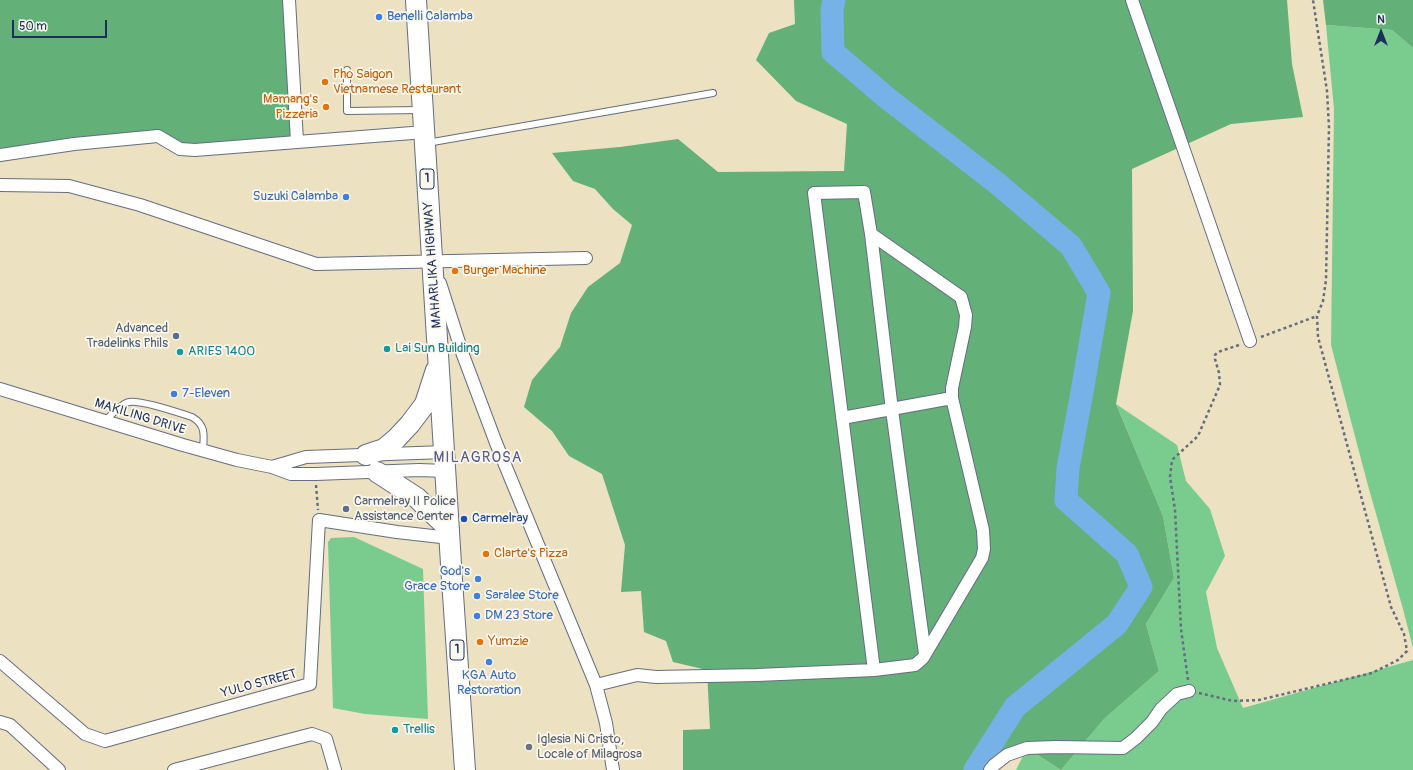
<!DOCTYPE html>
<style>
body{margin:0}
#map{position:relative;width:1413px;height:770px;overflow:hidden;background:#ece1c0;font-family:Pangolin,sans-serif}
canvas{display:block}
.north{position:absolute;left:1361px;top:12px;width:40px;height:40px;-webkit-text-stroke:3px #fbf7ec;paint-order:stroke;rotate:0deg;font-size:11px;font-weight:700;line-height:16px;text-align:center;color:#1b2f5e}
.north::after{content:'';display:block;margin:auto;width:14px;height:18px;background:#1b2f5e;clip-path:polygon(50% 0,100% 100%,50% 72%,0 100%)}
.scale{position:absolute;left:12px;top:20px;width:95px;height:18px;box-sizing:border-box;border:2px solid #1b2f5e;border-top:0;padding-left:5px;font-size:12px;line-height:14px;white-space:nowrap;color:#1b2f5e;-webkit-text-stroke:3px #fbf7ec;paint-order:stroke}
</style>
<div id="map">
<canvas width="1413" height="770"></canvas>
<div class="north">N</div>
<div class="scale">50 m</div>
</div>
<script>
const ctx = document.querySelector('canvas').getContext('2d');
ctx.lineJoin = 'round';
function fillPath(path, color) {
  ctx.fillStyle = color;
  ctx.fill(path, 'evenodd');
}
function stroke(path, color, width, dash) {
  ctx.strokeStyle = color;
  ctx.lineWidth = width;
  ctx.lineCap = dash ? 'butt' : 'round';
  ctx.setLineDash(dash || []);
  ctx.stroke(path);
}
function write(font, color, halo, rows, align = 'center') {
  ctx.font = font + ' Pangolin,sans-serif';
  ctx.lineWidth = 3.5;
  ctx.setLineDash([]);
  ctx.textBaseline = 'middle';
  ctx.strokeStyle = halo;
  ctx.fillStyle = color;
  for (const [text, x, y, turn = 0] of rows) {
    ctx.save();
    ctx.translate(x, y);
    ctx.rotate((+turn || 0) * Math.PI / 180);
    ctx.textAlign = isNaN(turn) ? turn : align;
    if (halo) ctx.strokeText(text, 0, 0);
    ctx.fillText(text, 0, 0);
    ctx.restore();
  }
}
const green = new Path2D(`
 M1326 25 1392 30 1413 48V648L1403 609 1367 482 1331 345 1334 109Z
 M1116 404 1177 445 1186 481 1210 509 1225 556 1206 592 1217 648 1243 708 1413 660V770H1016L1027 748 1061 770 1104 719 1159 671 1146 624 1174 578 1163 516Z
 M354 537 423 569 428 719 365 714 333 708 328 542 331 538Z`);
const forest = new Path2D(`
 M0 0H287L296 139 196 150 163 138 0 156Z
 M794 0H1287L1292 64 1303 117 1231 124 1132 169 1133 311 1116 404 1163 516 1174 578 1146 624 1159 671 1104 719 1061 770 1027 748 990 770H683V730L710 729 707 670 673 662 666 641 644 632 641 591 621 592 625 545 602 474 569 456 552 431 524 407 532 380 560 347 571 313 588 287 620 263 632 225 613 209 595 189 573 181 552 153 620 147 678 139 718 172 844 171 847 124 796 101 756 60 769 33 795 24Z
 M1323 0H1413V48L1392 30 1326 25Z`);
const river = new Path2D(`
 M834 0 832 10 833 52 887 98 998 184 1071 246 1099 293 1082 392 1068 468 1066 500 1127 554 1141 587 1117 624 1015 707 975 770`);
const path = new Path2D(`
 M1261 337 1317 316
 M316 485 318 510
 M1188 680 1181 629 1175 510 1170 477 1172 460 1198 436 1220 385 1219 373 1215 359V355L1218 352 1239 345
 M1199 693 1233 701 1259 700 1372 673 1398 660 1407 651 1404 634 1391 607 1318 337 1317 316 1323 301 1326 280 1329 127 1327 91 1313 0`);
const service = new Path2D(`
 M347 70V111L420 110
 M427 143 713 93
 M105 421C110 416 122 403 129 402 140 400 180 413 192 417 206 425 204 435 203 450`);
const minor = new Path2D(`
 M289 0 297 141
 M1132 0 1250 341
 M0 155 74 144 158 136 180 149 195 150 425 132
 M0 185 69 186 140 205 316 264 586 258
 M440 283 463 355 496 443 596 685 606 723 613 770
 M0 389 183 445 237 460 272 467 291 474H316L419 470 446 471
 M842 418 952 398
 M272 467 306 457 445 452
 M0 661 85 734 105 741 310 684 319 520 397 532 450 538
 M874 670 814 193 864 192 871 234 892 410 925 654
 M596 685 637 675 656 677 757 675 874 670 915 665 923 658 982 558 984 549 983 530 952 398V388L965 327 966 315 961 297 871 234
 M0 722 10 725 59 770
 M174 770 312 734 326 739 335 770
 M990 770 994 765 1007 755 1027 748 1056 747 1123 748 1136 738 1152 722 1161 709 1177 694 1189 691`);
const trunk = new Path2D(`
 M416 0 452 580 465 770
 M366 455 384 449 396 439 410 424 425 404 436 370
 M377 472 417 498 449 529`);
const markers = [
 [379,17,4,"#3f7fe0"],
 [325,82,4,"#e8710a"],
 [326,107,4,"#e8710a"],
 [346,197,4,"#3f7fe0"],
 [455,271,4,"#e8710a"],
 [176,336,4,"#5c6f8a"],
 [387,349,4,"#0f9aa8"],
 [180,352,4,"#0f9aa8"],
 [174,394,4,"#3f7fe0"],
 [346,509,4,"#5c6f8a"],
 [464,519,4,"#1a4fb4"],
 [486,554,4,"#e8710a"],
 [478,579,4,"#3f7fe0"],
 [477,596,4,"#3f7fe0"],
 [477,616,4,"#3f7fe0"],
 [480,642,4,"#e8710a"],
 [489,662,4,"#3f7fe0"],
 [395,730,4,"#0f9aa8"],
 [529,747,4,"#6b7280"]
];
const shields = [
 [427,179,14],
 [457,650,14]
];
const shieldNames = [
 ["1",427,179],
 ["1",457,650]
];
const shopNames = [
 ["Benelli Calamba",387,17],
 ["Suzuki Calamba",338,197,"right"],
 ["7-Eleven",182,394],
 ["God's",470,572,"right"],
 ["Grace Store",470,587,"right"],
 ["Saralee Store",485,596],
 ["DM 23 Store",485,616],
 ["KGA Auto",489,676,"center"],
 ["Restoration",489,691,"center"]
];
const foodNames = [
 ["Pho Saigon",333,75],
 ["Vietnamese Restaurant",333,90],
 ["Mamang's",318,100,"right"],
 ["Pizzeria",318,115,"right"],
 ["Burger Machine",463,271],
 ["Clarte's Pizza",494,554],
 ["Yumzie",488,642]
];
const streetNames = [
 ["MAHARLIKA HIGHWAY",433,265,-94],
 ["MAKILING DRIVE",140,417,17],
 ["YULO STREET",259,684,-15]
];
const serviceNames = [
 ["Advanced",168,329],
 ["Tradelinks Phils",168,344],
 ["Carmelray II Police",354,502,"left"],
 ["Assistance Center",354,517,"left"]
];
const cultureNames = [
 ["Lai Sun Building",395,349],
 ["ARIES 1400",188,352],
 ["Trellis",403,730]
];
const transitNames = [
 ["Carmelray",472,519]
];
const worshipNames = [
 ["Iglesia Ni Cristo,",537,740],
 ["Locale of Milagrosa",537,755]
];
const quarterNames = [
 ["MILAGROSA",478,458]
];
fillPath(green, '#7acc8e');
fillPath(forest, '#63b079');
stroke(river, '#76b1e7', 23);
stroke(service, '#646d80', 8);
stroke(minor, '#646d80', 14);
stroke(trunk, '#646d80', 22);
stroke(path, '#646d80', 2.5, [3, 3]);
stroke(service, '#fff', 6);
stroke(minor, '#fff', 12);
stroke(trunk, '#fff', 20);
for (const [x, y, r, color] of markers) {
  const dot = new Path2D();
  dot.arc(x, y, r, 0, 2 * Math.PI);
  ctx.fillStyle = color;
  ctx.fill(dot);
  stroke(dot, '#fbf7ec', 1.5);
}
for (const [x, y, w] of shields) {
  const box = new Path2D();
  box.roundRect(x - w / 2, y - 10, w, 20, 3);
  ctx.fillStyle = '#fbf7ec';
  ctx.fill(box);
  stroke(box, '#1b2f5e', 1);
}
write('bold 12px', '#1b2f5e', null, shieldNames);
write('13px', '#366cbe', '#fbf7ec', shopNames, 'left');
write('13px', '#c56008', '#fbf7ec', foodNames, 'left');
write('13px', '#1b2f5e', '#fbf7ec', streetNames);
write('13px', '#4e5e75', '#fbf7ec', serviceNames, 'right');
write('13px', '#0d838f', '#fbf7ec', cultureNames, 'left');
write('13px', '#164399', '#fbf7ec', transitNames, 'left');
write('13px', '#5b616d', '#fbf7ec', worshipNames, 'left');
ctx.letterSpacing = '1px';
write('15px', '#535a8a', '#fbf7ec', quarterNames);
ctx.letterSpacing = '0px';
</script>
